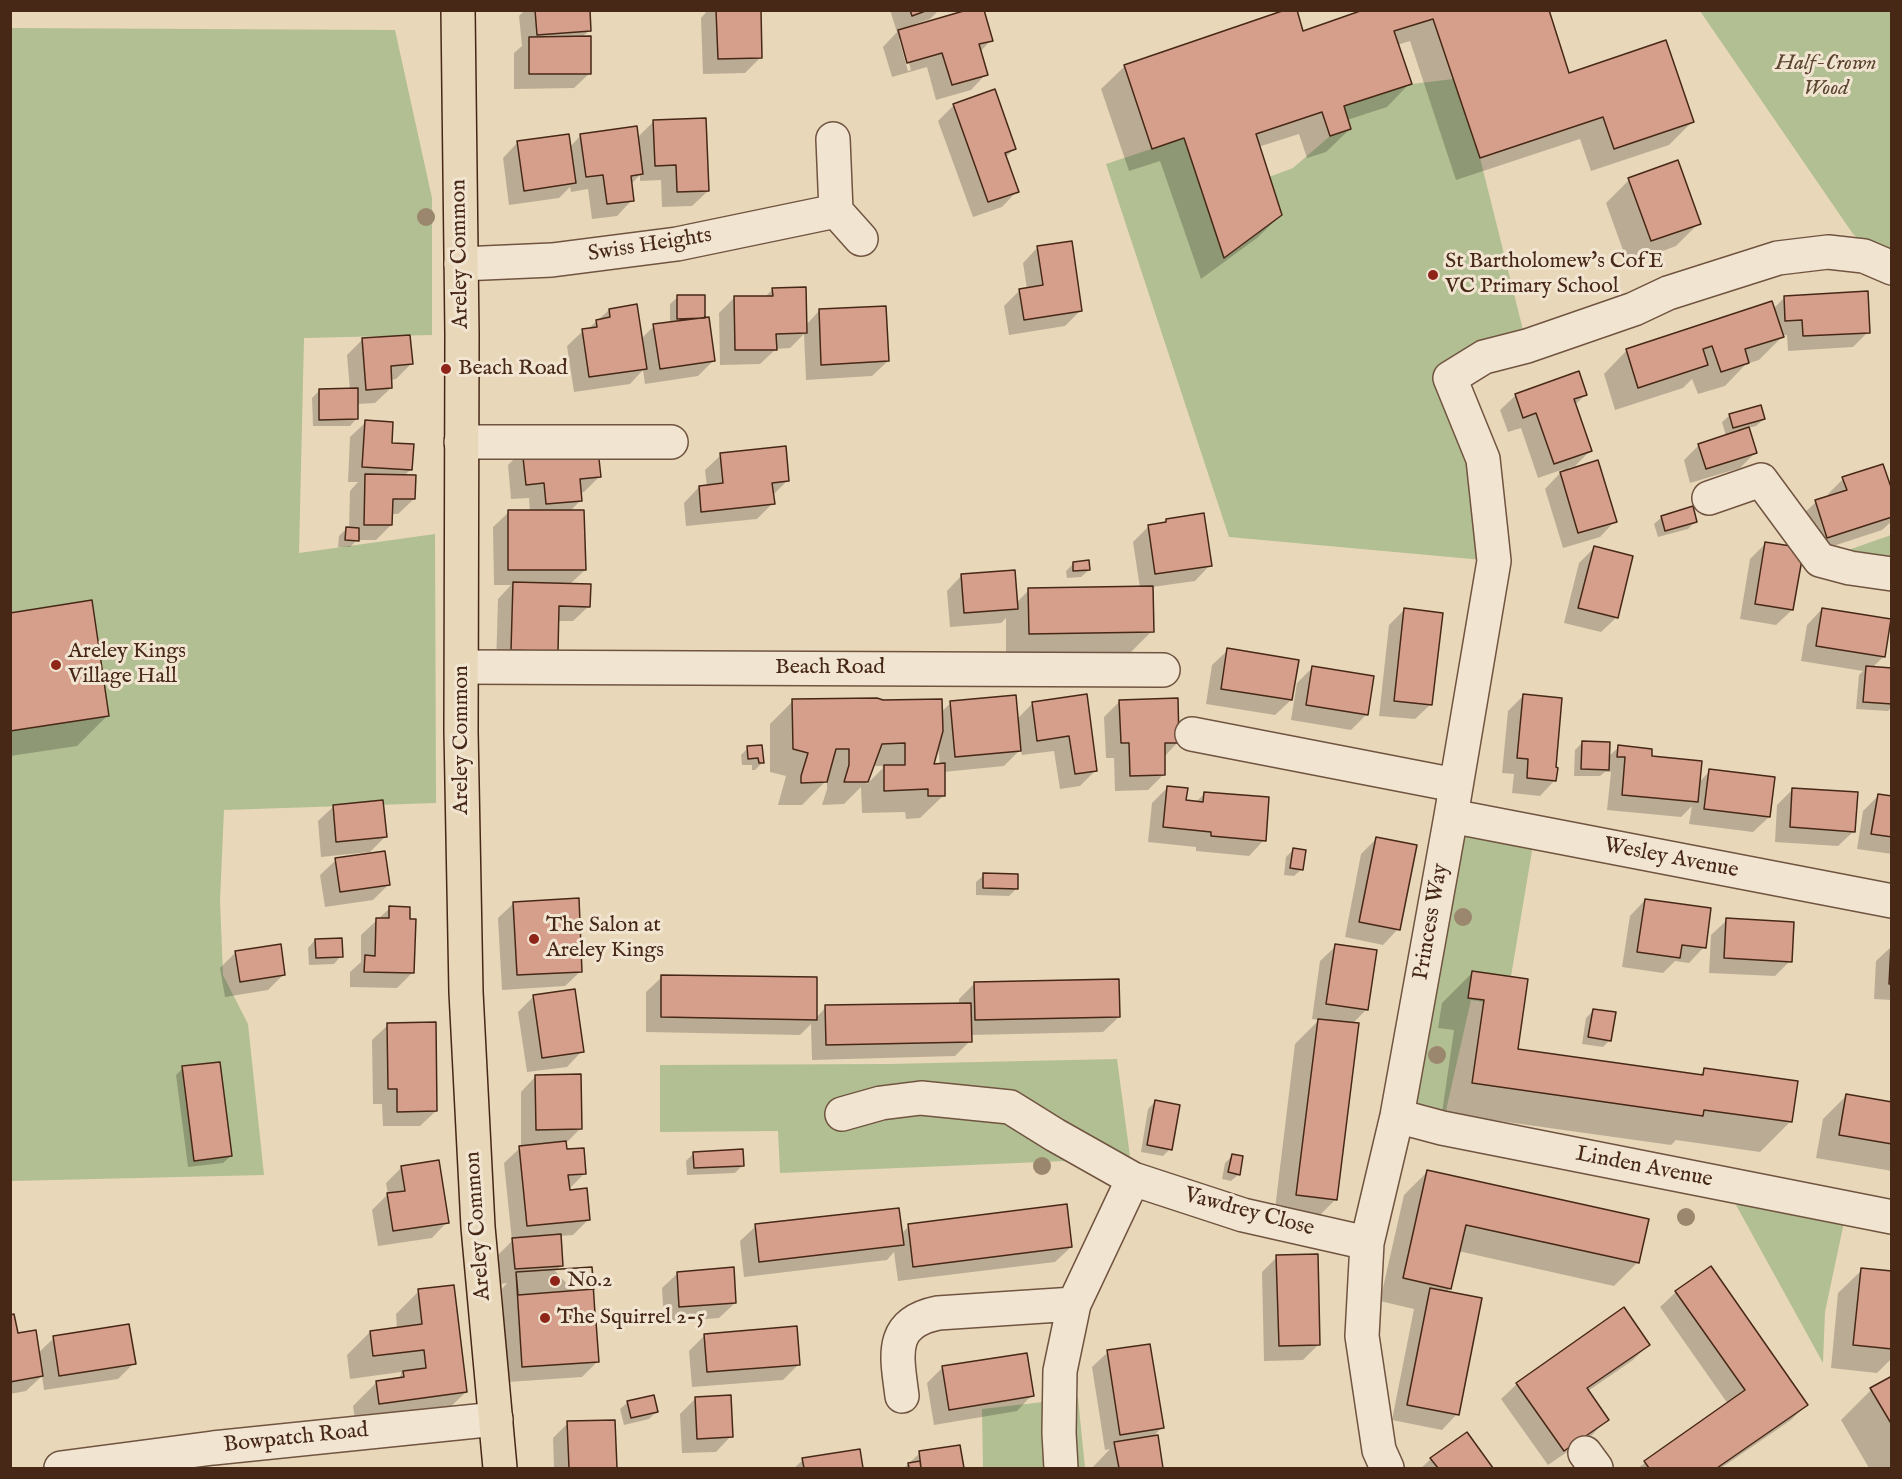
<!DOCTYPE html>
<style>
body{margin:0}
#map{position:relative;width:1902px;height:1479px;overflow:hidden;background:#e9d7b9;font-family:"IM FELL English",serif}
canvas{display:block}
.frame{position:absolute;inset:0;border:12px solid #472817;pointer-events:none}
</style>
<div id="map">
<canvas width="1902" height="1479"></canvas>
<div class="frame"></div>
</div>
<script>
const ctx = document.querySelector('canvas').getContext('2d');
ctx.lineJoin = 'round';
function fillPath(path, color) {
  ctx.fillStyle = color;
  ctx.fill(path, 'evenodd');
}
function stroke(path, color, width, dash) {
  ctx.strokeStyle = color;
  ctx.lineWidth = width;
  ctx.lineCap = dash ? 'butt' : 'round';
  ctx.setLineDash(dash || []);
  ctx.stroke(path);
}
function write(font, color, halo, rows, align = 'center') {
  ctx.font = font + ' "IM FELL English",serif';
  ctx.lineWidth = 6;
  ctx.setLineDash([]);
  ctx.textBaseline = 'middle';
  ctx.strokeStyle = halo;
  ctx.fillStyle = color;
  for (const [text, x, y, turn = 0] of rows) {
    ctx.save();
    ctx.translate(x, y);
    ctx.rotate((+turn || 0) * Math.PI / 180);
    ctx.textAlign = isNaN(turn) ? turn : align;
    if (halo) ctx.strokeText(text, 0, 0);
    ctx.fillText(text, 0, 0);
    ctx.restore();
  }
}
const green = new Path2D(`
 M1700 11H1891V268L1853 234Z
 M10 28 395 30 432 198V335L304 338 299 553 435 534 436 803 224 810 220 901 223 975 248 1024 264 1175 11 1181Z
 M1453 79 1480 158 1527 346 1450 378 1494 561 1229 537 1106 164 1184 138 1224 257 1282 215 1269 177 1293 168 1330 136 1351 129 1344 106 1412 84Z
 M1891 535V574L1820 560Z
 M1451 816 1535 833 1506 1006 1471 1000 1442 1128 1397 1116Z
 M1117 1059 1133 1179 1065 1161 780 1173 778 1131 660 1132V1065L888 1064Z
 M1725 1185 1847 1208 1825 1312 1823 1363Z
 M1078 1398 1085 1468H983L982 1409Z`);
const shadow = new Path2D(`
 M525 10H588L590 30 582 37 590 73 574 88 514 89V53L522 46 519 16Z
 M708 10H760L761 57 745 73 703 74 701 18Z
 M890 10H939L930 19 915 24 916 26 991 40 980 52 986 74 971 90 936 100 927 67 892 77 883 47 897 32ZM899 39H902L911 70 908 71Z
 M1368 10H1547L1568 75 1692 122 1669 145 1591 171 1580 139 1456 180 1410 41 1397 45 1410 83 1387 107 1347 120 1350 129 1326 152 1307 158 1299 134 1258 147 1281 215 1257 238 1201 279 1160 161 1129 171 1101 89 1125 66 1303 32Z
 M954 105 1015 148 1005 158 1017 191 1002 207 973 217 938 121Z
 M654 121 708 191 692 206 662 207 661 180 640 181V175L630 185 632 200 617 216 592 219 588 189 571 192 570 187 559 198 509 205 503 158 518 142 570 147 581 135 637 138Z
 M1629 180 1699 223 1676 246 1628 264 1606 203Z
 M1038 247 1080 311 1065 326 1009 335 1004 306 1020 290 1027 289 1023 263Z
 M773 289 806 325 819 311 888 361 872 376 806 380 804 334 790 348 776 349 760 364 720 365 719 313 734 298 765 297Z
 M678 297 704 319 714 360 698 376 645 384 643 370 630 384 574 392 567 346 583 331 587 330 609 310 641 339 654 326 670 323V304Z
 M1784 298 1868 332 1853 347 1788 351 1787 335H1781L1782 337 1759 360 1746 364 1725 386 1698 394 1692 379 1683 388 1615 410 1604 374 1627 350 1773 309Z
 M363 339 411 364 396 379 390 380 391 388 375 403 357 404V418L350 426H313L312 398 320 390H350L347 355Z
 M1516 395H1585L1575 405 1591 450 1575 466 1568 468 1615 521 1600 537 1563 548 1545 489 1564 469 1538 478 1521 428 1508 432 1500 410Z
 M1730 415 1764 419 1756 426 1748 428 1756 452 1740 468 1690 483 1684 460 1699 445 1726 436 1722 422Z
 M366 422 391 444 411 469 404 476 414 499 398 514H391V525L376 540H357L350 547H338L339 536 346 529H349L350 491 358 482H348L350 437Z
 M523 450 599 477 584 492 580 493 581 500 569 512 585 570 569 585 589 606 573 621H557V651L496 665 498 599 511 585H494L493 527 509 512H530L529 498 511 499 508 465Z
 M721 455 788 480 772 496 773 503 757 519 686 526 684 503 699 487H707L705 470Z
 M1843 479 1892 495V521L1882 530 1812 553 1800 517 1816 502 1829 498 1828 494Z
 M1662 517 1696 521 1688 529 1658 537 1654 524Z
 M1166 520 1210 565 1195 581 1152 587V631L1129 654 1006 656V618L1001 623 950 627 947 591 962 575 1016 603 1029 590 1140 588 1133 542 1149 526 1162 524Z
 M1765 544 1792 610 1776 625 1740 619 1750 559Z
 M1594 548 1617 617 1601 632 1564 623 1579 563Z
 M1074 563 1089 570 1081 577 1067 578 1066 571Z
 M1822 609 1883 657 1872 668 1892 670V707L1888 711 1856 709 1859 675 1863 671 1801 661 1807 625Z
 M1404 610 1431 704 1415 719 1379 716 1389 625Z
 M10 615 108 715 77 746 10 756Z
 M1228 650 1291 700 1275 715 1206 704 1212 665Z
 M1312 668 1367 714 1351 730 1291 720 1297 683Z
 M1085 696 1096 770 1080 786 1060 789 1054 751 1022 755 1021 749 1004 766 943 772 944 795 920 818 906 819 905 812 862 813 861 787 844 804 822 805 827 789V780L802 805H778L786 776 770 772V724L793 701 941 712 951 703 1016 720 1033 703ZM938 745 940 765H932ZM872 766H882L883 768 866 785Z
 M1523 696 1555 780 1540 796 1512 793 1514 774 1502 773 1508 711Z
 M1120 701 1178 742 1164 757V774L1148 790 1115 791 1114 758H1106L1104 717Z
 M1583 742 1608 757 1619 747 1650 757 1699 782 1710 771 1769 817 1753 832 1689 824 1692 806 1681 817 1607 810 1611 772H1605L1600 776H1574L1575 750Z
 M761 747 762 763 755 770H752V765H742L741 755 748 748Z
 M1167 788 1185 801 1196 802 1205 793 1264 840 1249 856 1196 851V847L1148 842 1152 803Z
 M1793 789 1854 831 1838 846 1775 842 1777 805Z
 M1878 796 1892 798V854L1857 849 1863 811Z
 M334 806 386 836 370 852 321 857 318 821Z
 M1377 838 1398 929 1383 945 1345 937 1361 854Z
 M1294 849 1302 869 1294 876 1284 875 1286 857Z
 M336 860 389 884 373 900 325 907 320 875Z
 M984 875 1016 889 1009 896 976 895V882Z
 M1645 900 1704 947 1689 963 1675 961 1663 973 1622 967 1630 916Z
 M514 903 581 971 565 986 502 990 498 918Z
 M390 908 413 972 397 988 350 987V972L361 962V935Z
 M1727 920 1790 961 1775 976 1709 973 1711 935Z
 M315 940 341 956 334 964 309 965 308 948Z
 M1336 946 1367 1009 1352 1024 1336 1199 1313 1222 1274 1217 1295 1044 1319 1020 1312 1019 1320 961Z
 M1892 946V1000L1874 999 1876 961Z
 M236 952 284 974 268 990 225 997 220 968Z
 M1472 973 1516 1050 1699 1076 1705 1069 1790 1122 1760 1152 1676 1140 1671 1145 1442 1113 1454 1030 1438 1028 1442 1003Z
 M662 977 816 1018 826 1007 959 1005V999L975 983 1119 1017 1103 1032 970 1035V1041L955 1056 812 1060 811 1024 800 1035 646 1032V992Z
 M534 996 582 1051 567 1067 527 1072 518 1012Z
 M1593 1011 1610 1040 1603 1047 1582 1044 1586 1018Z
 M388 1025 436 1111 420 1126H383L382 1104H373L372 1040Z
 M183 1068 231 1156 223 1163 188 1167 176 1075Z
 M536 1076 580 1129 565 1144 566 1151 585 1173 566 1192 589 1219 573 1235 559 1236 562 1265 555 1271 594 1313 583 1324 597 1362 582 1377 508 1382 502 1289 507 1283 500 1284 498 1255 512 1241 504 1163 521 1147V1092Z
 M1846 1096 1892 1104V1171L1816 1158 1823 1119Z
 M1155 1102 1170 1149 1163 1156 1141 1152 1148 1109Z
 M694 1153 743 1165 735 1173 687 1175 686 1161Z
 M1232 1156 1239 1174 1231 1181 1222 1179 1225 1163Z
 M402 1167 447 1222 432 1238 378 1246 372 1210 388 1194 386 1183Z
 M1427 1172 1647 1220 1637 1263 1614 1286 1458 1251 1450 1288 1446 1293 1457 1414 1442 1430 1392 1420 1414 1309 1380 1301 1404 1195Z
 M756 1226 901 1234 909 1226 1071 1247 1055 1262 898 1281 894 1252 887 1260 744 1277 740 1241Z
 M1277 1257 1319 1344 1303 1360 1264 1361 1262 1272Z
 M1862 1270 1892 1273V1358L1877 1373 1831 1368 1838 1293Z
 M678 1273 735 1303 719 1318 664 1322 662 1288Z
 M419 1291 466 1392 442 1415 356 1426 353 1406 377 1382 397 1380 401 1375V1372L350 1379 347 1355 370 1332 397 1329 396 1314Z
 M1676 1292 1806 1405 1791 1420 1721 1468H1638L1728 1404 1660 1307Z
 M10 1316 16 1335 38 1353 54 1338 134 1363 118 1379 44 1390 42 1376 26 1391 10 1394Z
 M705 1335 799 1364 783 1380 692 1387 689 1351Z
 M1648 1345 1633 1360 1588 1391 1607 1419 1592 1435 1548 1465 1501 1399 1517 1384Z
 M1108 1352 1162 1427 1152 1438 1156 1437 1161 1468H1092L1110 1449 1105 1450 1092 1367Z
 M1026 1354 1032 1395 1017 1411 934 1425 927 1383 942 1368Z
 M1892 1378V1468H1869L1841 1420 1871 1390Z
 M696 1398 731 1436 716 1452 682 1453 680 1414Z
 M628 1402 656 1412 649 1419 624 1425 620 1409Z
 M614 1421 615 1468H554L553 1438 568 1423Z
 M1467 1434 1491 1468H1421L1431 1459Z
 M959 1447 962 1468H904L920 1453Z
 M858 1451 861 1468H794L803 1460Z`);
const building = new Path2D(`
 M535 10H590L591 31 537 35Z
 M716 10H761L762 58 718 59Z
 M910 10H928L912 16Z
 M967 10H984L993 41 979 44 988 75 952 85 942 53 907 63 898 30Z
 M1285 10H1297L1303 31 1363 10H1549L1569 73 1666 40 1694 122 1614 149 1603 117 1480 158 1433 19 1394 31 1412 84 1344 106 1351 129 1330 136 1322 112 1256 134 1282 215 1224 258 1184 138 1152 149 1124 65Z
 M591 36V74H529V37Z
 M995 89 1016 149 1005 153 1019 192 988 202 953 104Z
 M706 118 709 191 677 192 676 165 655 166 653 120Z
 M637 126 643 174 631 176 634 201 607 204 603 175 586 177 580 134Z
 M569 134 576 183 524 191 517 141Z
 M1678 160 1701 224 1651 241 1628 178Z
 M1072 241 1082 311 1024 320 1019 289 1043 285 1037 246Z
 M806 287 807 333 776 334 777 350H735L734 296H773L772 288Z
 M1868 291 1870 333 1803 336 1802 320 1785 321 1784 296Z
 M677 295H705V318L677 319Z
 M1772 301 1784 337 1745 349 1749 363 1721 372 1712 346 1703 349 1708 365 1638 388 1626 349Z
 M637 304 647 369 589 377 582 329 597 327 596 320 610 317 609 309Z
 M886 306 889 361 821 365 819 309Z
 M709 317 715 361 660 369 653 324Z
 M410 335 413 364 391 366 392 388 366 390 362 338Z
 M1579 371 1587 395 1574 399 1592 451 1554 464 1536 413 1523 418 1515 394Z
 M358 388V419L319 420V389Z
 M1761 405 1765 419 1733 428 1729 414Z
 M365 420 393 422 392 443 414 444 412 470 362 467Z
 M1749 427 1757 453 1706 469 1698 444Z
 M597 441 601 477 580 479 582 501 546 504 544 483 526 485 522 448Z
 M786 446 789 481 772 483 775 504 701 512 699 486 723 483 720 453Z
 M1598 460 1617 522 1578 533 1560 472Z
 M1883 464 1892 490V517L1827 538 1815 500 1847 490 1842 477Z
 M365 474 416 475 415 499H393L392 525H364Z
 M1693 506 1697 522 1665 531 1661 516Z
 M508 510H584L586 570H508Z
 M1204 513 1212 566 1155 574 1148 525 1166 522V519Z
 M346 527 359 528V541L345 540Z
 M1765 542 1804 548 1793 610 1755 604Z
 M1594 546 1633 556 1618 618 1578 608Z
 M1089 560 1090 570 1073 571V562Z
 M1015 570 1018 609 964 613 961 574Z
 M513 582 591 584 590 607 559 606 558 652 511 650Z
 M1153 586 1154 632 1029 634 1028 588Z
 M92 600 109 716 10 731V613Z
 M1404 608 1443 613 1432 705 1394 701Z
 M1822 608 1891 619 1885 657 1816 646Z
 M1227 648 1299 660 1292 700 1221 689Z
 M1312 666 1374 676 1368 715 1306 705Z
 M1866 666 1892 668V704L1863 702Z
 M1087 694 1097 771 1075 774 1069 736 1037 741 1032 702Z
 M1523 694 1562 698 1556 767 1558 768 1556 781 1527 778 1528 759 1517 758Z
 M1016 695 1021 751 955 757 950 701Z
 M877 698 883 700 942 699 943 731 934 764 945 763V796H928V789L884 791V765H905V743L882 744 868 782H844L849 765V749H836L827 782 801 783V776L808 753 793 749 792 699Z
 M1178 698 1179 743H1165V775L1130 776 1129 743H1121L1119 700Z
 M1582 741 1610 742 1609 770 1581 769Z
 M762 745 764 763H759L758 758 748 759 747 746Z
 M1618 745 1652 749V756L1702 761 1698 802 1622 795 1625 757H1617Z
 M1709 769 1775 777 1770 817 1704 809Z
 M1167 786 1188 788 1186 800 1203 802 1204 792 1269 797 1266 841 1211 836V832L1163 827Z
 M1792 788 1858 792 1855 832 1790 827Z
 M1878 794 1892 796V837L1871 834Z
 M383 800 387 837 336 842 333 805Z
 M1376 837 1417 845 1400 930 1359 922Z
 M1293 848 1306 850 1303 870 1290 868Z
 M385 851 390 885 340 892 335 858Z
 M983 873 1018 874V889L983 888Z
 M579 898 582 972 517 975 513 902Z
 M1645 899 1711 908 1706 948 1682 945 1680 958 1637 952Z
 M389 906 410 907V919H416L414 973 364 972 365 955 375 956 376 918H389Z
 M1726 918 1794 922 1792 962 1724 958Z
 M342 938 343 957 316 958 315 939Z
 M281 944 285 975 240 982 235 951Z
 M1335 944 1377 950 1368 1010 1326 1004Z
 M1891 944H1892V984H1889Z
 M1472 971 1528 979 1518 1049 1703 1075 1704 1068 1798 1081 1792 1122 1704 1110 1703 1116 1472 1083 1484 1000 1468 998Z
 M661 975 817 977V1020L661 1017Z
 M1119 979 1120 1017 975 1020 974 982Z
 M575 989 584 1052 542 1058 533 995Z
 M971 1003 972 1042 826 1045 825 1005Z
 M1593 1009 1616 1012 1611 1041 1588 1037Z
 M1318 1019 1359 1023 1337 1200 1296 1195Z
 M436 1022 437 1111 397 1112V1089H388L387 1023Z
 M220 1062 232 1156 194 1161 182 1066Z
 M581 1074 582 1129 536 1130 535 1075Z
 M1846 1094 1892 1102V1144L1839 1135Z
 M1155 1100 1180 1105 1172 1150 1147 1145Z
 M566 1141 567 1149 584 1148 586 1174 568 1175 570 1190 587 1188 590 1220 527 1226 519 1146Z
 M743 1149 744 1166 694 1168 693 1152Z
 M1232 1154 1243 1156 1240 1175 1228 1172Z
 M439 1160 449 1223 393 1231 387 1193 405 1191 401 1166Z
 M1427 1170 1649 1219 1639 1263 1466 1225 1451 1289 1403 1278Z
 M1067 1204 1072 1247 913 1267 908 1224Z
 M899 1208 904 1245 759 1262 755 1224Z
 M561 1234 563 1266 515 1269 512 1238Z
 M1318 1254 1320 1345 1279 1346 1276 1255Z
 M1711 1266 1808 1405 1717 1468H1649L1644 1461 1745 1390 1675 1291Z
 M592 1267 595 1314 570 1315V1323L596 1322 599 1362 522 1367 516 1272Z
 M592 1267 594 1289 518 1295 516 1272Z
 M734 1267 736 1303 679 1307 677 1272Z
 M1861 1268 1892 1271V1349L1853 1345Z
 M454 1285 467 1392 379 1404 376 1381 404 1377 403 1371 426 1368 424 1350 373 1356 370 1331 422 1324 418 1289Z
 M1430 1288 1482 1298 1459 1415 1407 1405Z
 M1624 1307 1650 1345 1587 1388 1609 1420 1564 1451 1516 1383Z
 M14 1314 18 1333 36 1330 43 1376 10 1382V1315Z
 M129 1324 136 1364 59 1376 53 1336Z
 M797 1326 800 1365 707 1372 704 1334Z
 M1150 1344 1164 1428 1120 1435 1107 1350Z
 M1027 1353 1034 1396 949 1410 942 1366Z
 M1892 1376V1425L1870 1388Z
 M654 1395 658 1412 631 1418 627 1401Z
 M731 1395 733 1437 697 1439 695 1397Z
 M615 1420 617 1468H569L567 1421Z
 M1467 1432 1493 1468H1438L1430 1458Z
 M1158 1435 1163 1468H1119L1114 1442Z
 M960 1445 964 1468H921L919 1451Z
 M860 1449 863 1468H804L802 1458Z
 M920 1461 921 1468H909L908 1463Z`);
const minor = new Path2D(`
 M833 139 836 211
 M461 264 552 260 677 244 836 211 861 239
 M461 442H671
 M1709 498 1761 480 1820 560 1850 568 1892 574
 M462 667 1163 670
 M1192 734 1455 785
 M1451 816 1892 901
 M842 1114 881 1103 921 1098 1010 1107 1055 1135 1133 1179 1243 1215 1367 1243
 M1397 1116 1442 1128 1892 1217
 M902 1396C897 1356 888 1323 938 1313L1074 1304
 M1585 1453 1596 1468
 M61 1468 213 1448 496 1419
 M1061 1468 1059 1433 1060 1371 1074 1304 1133 1179
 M1387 1468 1379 1450 1362 1336 1367 1243 1397 1116 1451 816 1494 561 1483 459 1450 378 1484 357 1527 346 1634 309 1668 293 1778 258 1828 252 1864 256 1892 268`);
const major = new Path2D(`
 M458 10 462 334 461 731 466 992 478 1227 500 1468`);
const trees = [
 [426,217],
 [1463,917],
 [1437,1055],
 [1042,1166],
 [1686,1217]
];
const markers = [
 [1433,275,6,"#8f2418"],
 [446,369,6,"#8f2418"],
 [56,665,6,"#8f2418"],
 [534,939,6,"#8f2418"],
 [555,1281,6,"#8f2418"],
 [545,1318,6,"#8f2418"]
];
const parkNames = [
 ["Half-Crown",1826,64],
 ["Wood",1826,89]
];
const streetNames = [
 ["Swiss Heights",650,246,-9],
 ["Areley Common",461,254,-91],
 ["Beach Road",830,668],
 ["Areley Common",462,740,-90],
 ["Wesley Avenue",1671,859,11],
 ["Princess Way",1432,922,-80],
 ["Linden Avenue",1644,1168,11],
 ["Vawdrey Close",1249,1213,15],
 ["Areley Common",479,1226,-94],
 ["Bowpatch Road",296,1439,-6]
];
const poiNames = [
 ["St Bartholomew's CofE",1445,262],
 ["VC Primary School",1445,287],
 ["Beach Road",458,369],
 ["Areley Kings",68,652],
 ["Village Hall",68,677],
 ["The Salon at",546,926],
 ["Areley Kings",546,951],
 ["No.2",567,1281],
 ["The Squirrel 2-5",557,1318]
];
fillPath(green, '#b2bf92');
fillPath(shadow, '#0003');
fillPath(building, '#d59f8b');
stroke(building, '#472817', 1.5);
stroke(minor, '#705440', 36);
stroke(major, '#472817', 36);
stroke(minor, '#f1e5d2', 33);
stroke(major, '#e9d7b9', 33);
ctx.fillStyle = '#9b876e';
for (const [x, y] of trees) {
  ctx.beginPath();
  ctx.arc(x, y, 9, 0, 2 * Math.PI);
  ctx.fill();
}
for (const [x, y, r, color] of markers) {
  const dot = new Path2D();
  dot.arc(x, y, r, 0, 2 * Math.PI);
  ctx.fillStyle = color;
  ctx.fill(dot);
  stroke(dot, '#f1e5d2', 2);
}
write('italic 22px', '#5c4630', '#f1e5d2', parkNames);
write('22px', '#472817', '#f1e5d2', streetNames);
write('22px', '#472817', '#f1e5d2', poiNames, 'left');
</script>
